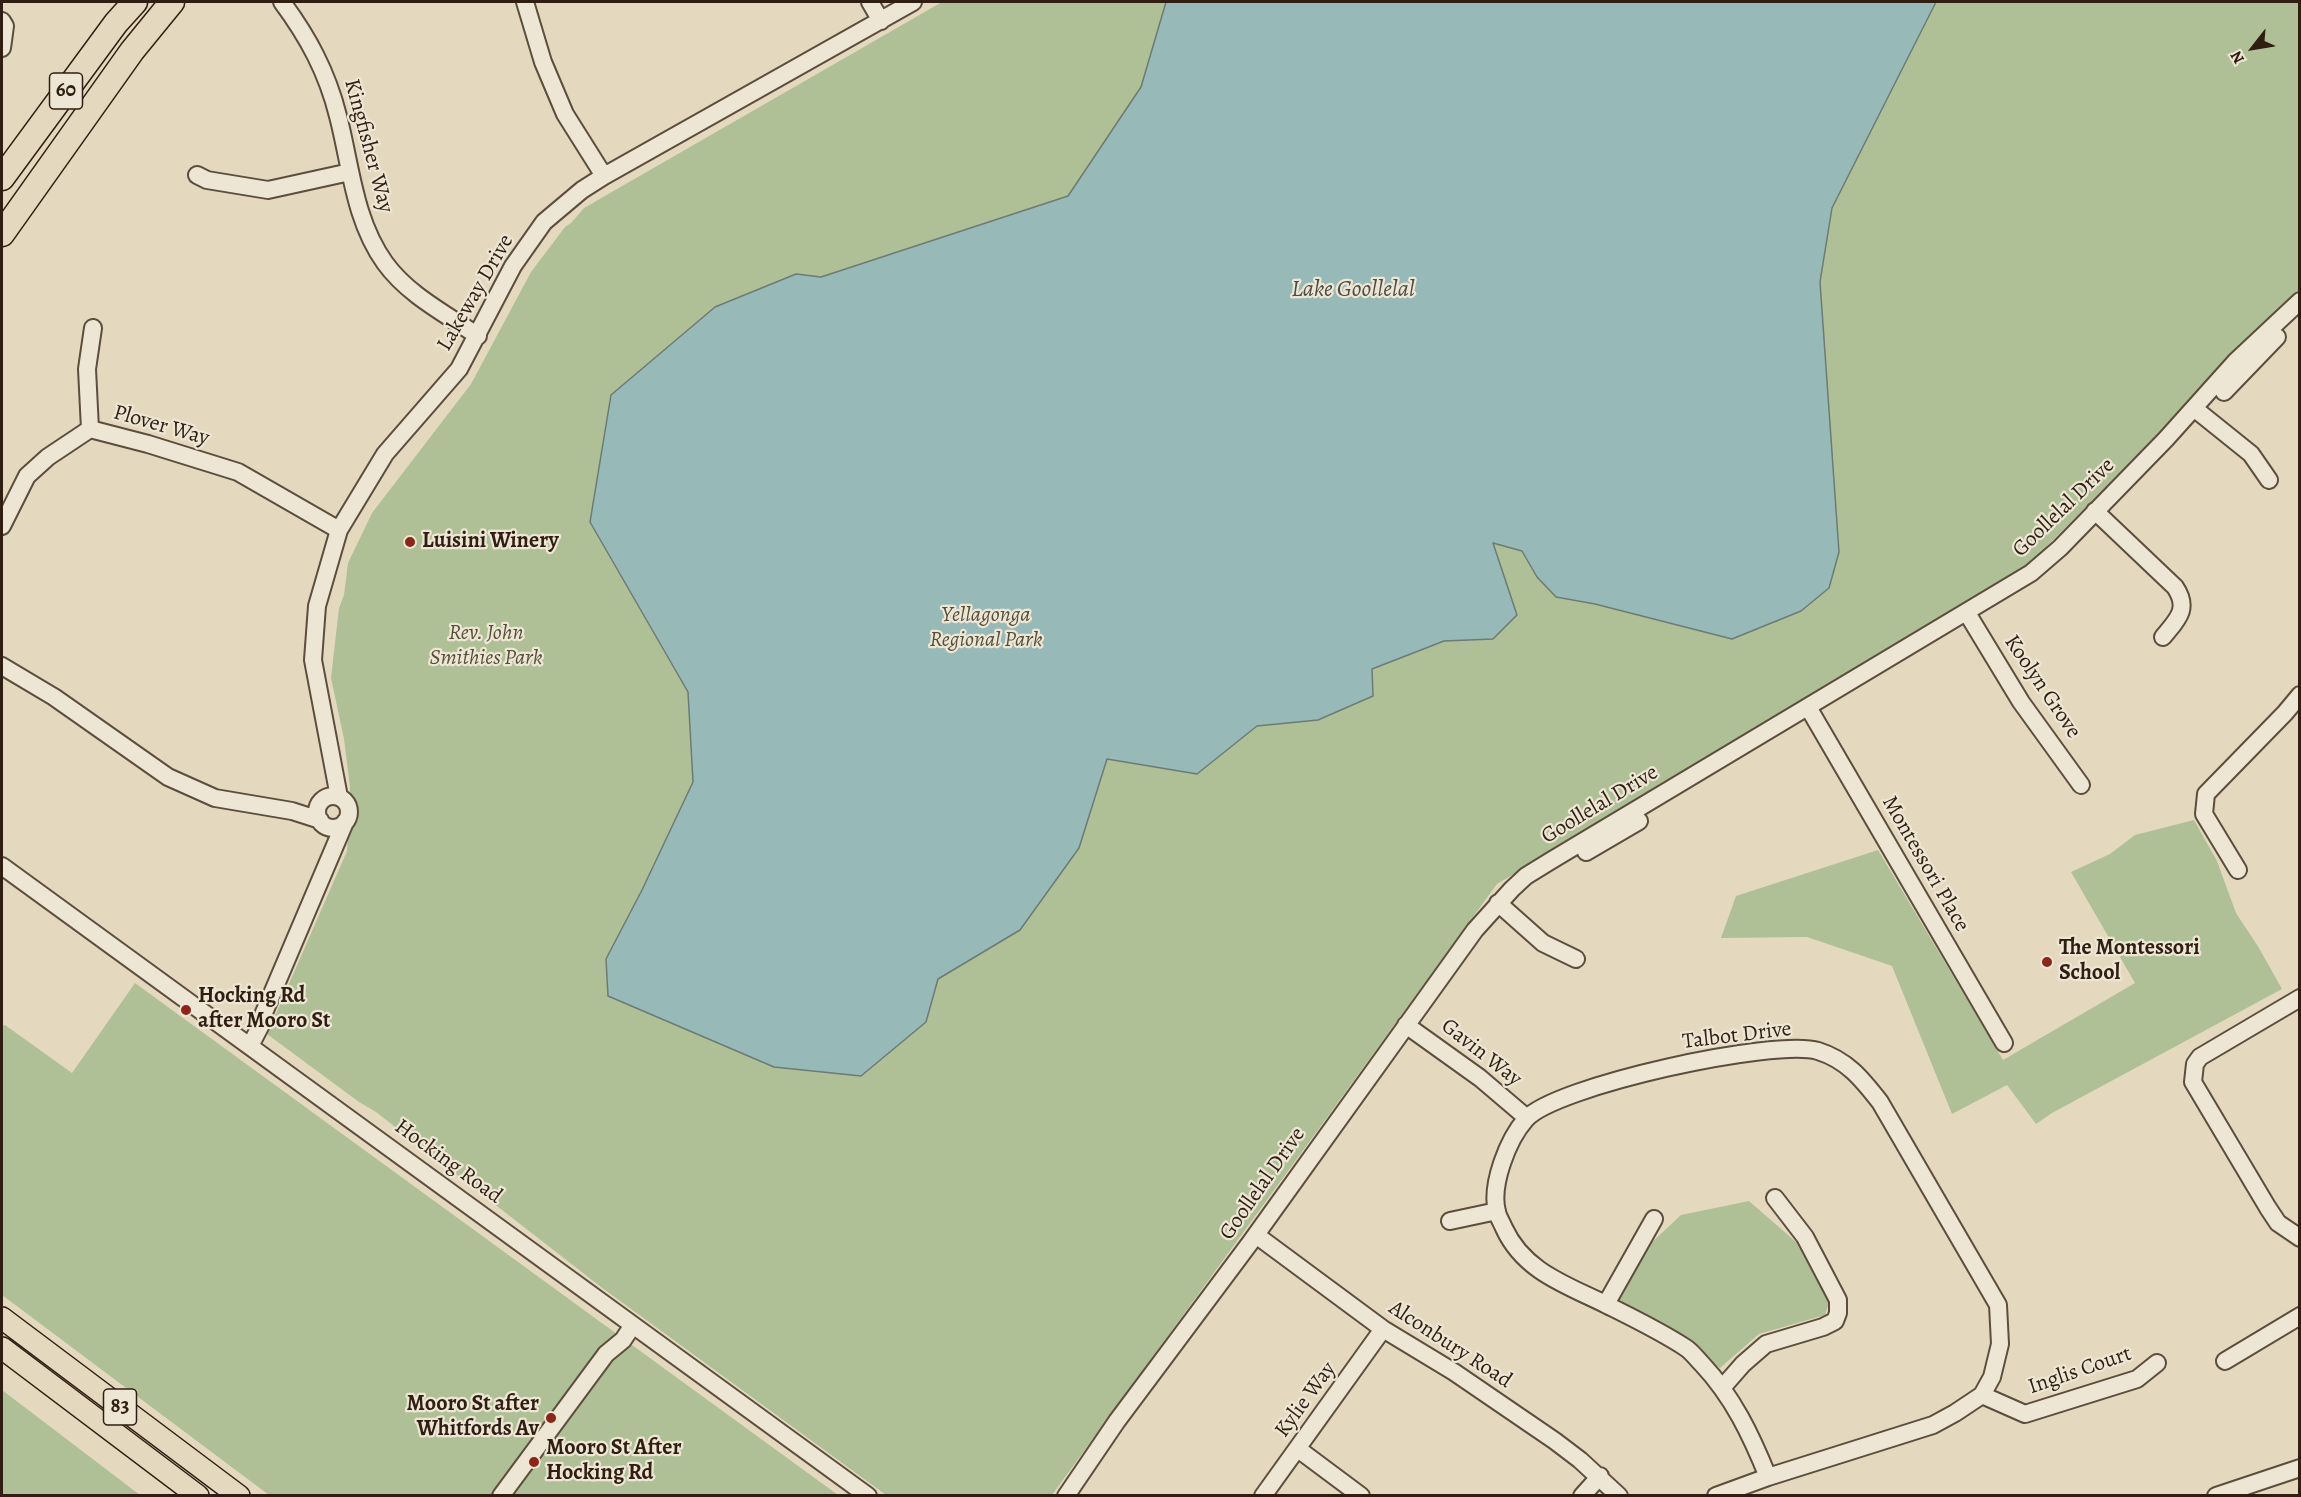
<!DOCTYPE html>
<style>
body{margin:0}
#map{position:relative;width:2301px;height:1497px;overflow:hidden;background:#e4d9bf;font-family:Alegreya,serif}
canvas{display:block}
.frame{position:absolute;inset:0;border:3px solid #2f1e11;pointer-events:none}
.north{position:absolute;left:2223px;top:18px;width:60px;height:60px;-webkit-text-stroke:4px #ede6d5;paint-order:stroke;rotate:239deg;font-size:16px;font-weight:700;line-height:24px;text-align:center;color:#2f1e11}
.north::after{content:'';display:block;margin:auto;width:21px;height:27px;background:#2f1e11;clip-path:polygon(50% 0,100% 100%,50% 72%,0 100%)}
</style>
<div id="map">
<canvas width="2301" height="1497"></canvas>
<div class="frame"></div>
<div class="north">N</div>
</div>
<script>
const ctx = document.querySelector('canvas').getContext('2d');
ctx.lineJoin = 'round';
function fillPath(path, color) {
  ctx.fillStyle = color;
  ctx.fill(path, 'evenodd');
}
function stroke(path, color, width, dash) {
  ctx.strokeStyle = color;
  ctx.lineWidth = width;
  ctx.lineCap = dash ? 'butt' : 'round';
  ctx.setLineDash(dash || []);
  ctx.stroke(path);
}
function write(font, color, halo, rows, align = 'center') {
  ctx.font = font + ' Alegreya,serif';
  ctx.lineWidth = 4.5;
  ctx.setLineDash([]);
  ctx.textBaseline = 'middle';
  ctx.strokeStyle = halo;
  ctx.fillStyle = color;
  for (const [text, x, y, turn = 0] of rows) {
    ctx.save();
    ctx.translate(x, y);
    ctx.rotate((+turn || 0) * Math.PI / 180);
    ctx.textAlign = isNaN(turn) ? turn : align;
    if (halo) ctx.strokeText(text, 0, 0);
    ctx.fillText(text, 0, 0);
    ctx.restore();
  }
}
const green = new Path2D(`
 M942 2H2299V294L2025 568 1497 884 1052 1495H886L601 1287 376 1112 359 1102 267 1034 347 851 350 787 344 739 331 678 339 608 344 595 348 563 372 513 471 384 531 272 565 227 571 223 584 208Z
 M2194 820 2217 861 2236 913 2259 948 2282 989 2052 1113 2036 1124 2007 1085 1952 1114 1892 966 1807 937 1721 938 1736 896 1878 850 2003 1060 2135 983 2071 872 2110 854 2135 835Z
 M135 983 838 1495H269L2 1295V1026L5 1025 72 1073Z
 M1749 1201 1796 1242 1829 1303 1825 1315 1759 1334 1720 1368 1618 1303 1650 1244 1681 1215Z
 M2 1390 140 1495H2Z`);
const water = new Path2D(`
 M1166 2H1936L1832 208 1820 282 1839 552 1829 588 1801 611 1732 639 1595 604 1556 597 1537 577 1522 551 1493 543 1517 615 1493 639 1444 641 1372 669 1373 696 1318 720 1257 726 1197 774 1107 759 1079 848 1020 930 938 979 926 1022 861 1076 774 1067 608 996 606 959 642 890 693 782 688 692 590 522 611 395 715 307 796 274 821 277 1068 196 1141 87Z`);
const minor = new Path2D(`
 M282 2C308 37 327 72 338 116 351 166 354 220 385 263 408 295 446 314 478 336
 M525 2 543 62 565 114 604 176
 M870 2 881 21
 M2 21 5 26 2 48
 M197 175 207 180 268 190 350 172
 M2224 392 2277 337
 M2195 409 2251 454 2269 480
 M90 429 87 369 93 328
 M2095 511 2175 587C2190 609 2177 620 2163 637
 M2 526 27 476 48 457 90 429 148 444 238 472 339 530
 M1967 613 2021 702 2081 785
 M2 666 54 697 168 777 215 798 292 811 320 820
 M1808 707 2004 1043
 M317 812a16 16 0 1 1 32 0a16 16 0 1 1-32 0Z
 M339 797 313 660 317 606 339 530 385 454 459 369 513 266 544 222 582 190 604 176 913 2
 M1586 852 1639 821
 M2 866 868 1496
 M2238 870 2204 814 2206 794 2285 713 2300 695
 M1498 903 1543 943 1576 959
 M2300 998 2200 1057 2195 1064 2193 1082 2268 1208 2278 1223 2300 1238
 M1406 1025 1480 1078 1527 1118
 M250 1046 263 1021V1015L345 822
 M1450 1221 1497 1211
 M1256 1235 1383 1329 1454 1372 1555 1441 1580 1460 1619 1496
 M1606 1304 1654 1219
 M2225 1361 2300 1316
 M1722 1388 1743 1364 1766 1344 1823 1327 1835 1321 1838 1313V1300L1805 1237 1775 1198
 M1982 1395 2025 1414 2137 1379 2157 1363
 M1298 1449 1361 1496
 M501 1496 606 1354 623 1340 633 1325
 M1066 1496 1117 1421 1250 1243 1475 930 1512 889 1526 876 1552 860 2031 573 2060 548 2166 439 2236 361 2300 301
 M1263 1496 1383 1329
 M1582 1496 1600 1476
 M1716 1496 1768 1477 1933 1425 1955 1413 1982 1395 1992 1377 2000 1344 1998 1305 1880 1102C1862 1079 1847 1060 1818 1051 1775 1038 1555 1086 1526 1119 1508 1139 1490 1185 1497 1212 1498 1217 1502 1223 1504 1228 1524 1272 1567 1285 1607 1305 1633 1318 1662 1332 1686 1348 1692 1352 1697 1359 1702 1364 1733 1397 1751 1435 1768 1477
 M2216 1496 2300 1468`);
const major = new Path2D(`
 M2 1318 239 1496
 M2 1348 198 1496`);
const highway = new Path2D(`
 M2 178 116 23 135 2
 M2 234 132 51 172 2`);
const markers = [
 [410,542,6,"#8f2418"],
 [2047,962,6,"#8f2418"],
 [186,1010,6,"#8f2418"],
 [551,1418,6,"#8f2418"],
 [534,1462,6,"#8f2418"]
];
const shields = [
 [66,91,33],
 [120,1407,33]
];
const shieldNames = [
 ["60",66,91],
 ["83",120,1407]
];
const streetNames = [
 ["Kingfisher Way",368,146,75],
 ["Lakeway Drive",476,293,-60],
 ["Plover Way",161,426,16],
 ["Goollelal Drive",2064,508,-44],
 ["Koolyn Grove",2042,687,56],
 ["Goollelal Drive",1600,805,-31],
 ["Montessori Place",1925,864,60],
 ["Talbot Drive",1737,1036,-7],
 ["Gavin Way",1481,1053,38],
 ["Hocking Road",448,1162,36],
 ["Goollelal Drive",1263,1184,-55],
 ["Alconbury Road",1450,1345,33],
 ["Inglis Court",2080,1371,-19],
 ["Kylie Way",1306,1400,-54]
];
const poiNames = [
 ["Luisini Winery",422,542],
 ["The Montessori",2059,949],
 ["School",2059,974],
 ["Hocking Rd",198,997],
 ["after Mooro St",198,1022],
 ["Mooro St after",539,1405,"right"],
 ["Whitfords Av",539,1430,"right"],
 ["Mooro St After",546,1449],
 ["Hocking Rd",546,1474]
];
const parkNames = [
 ["Yellagonga",986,616],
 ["Regional Park",986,641],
 ["Rev. John",486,634],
 ["Smithies Park",486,659]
];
const waterNames = [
 ["Lake Goollelal",1353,290]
];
fillPath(green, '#afc096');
fillPath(water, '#97b9b8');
stroke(water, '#6d7b75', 1.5);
stroke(minor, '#5c4d3c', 20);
stroke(major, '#2f1e11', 24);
stroke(highway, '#2f1e11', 27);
stroke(minor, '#ede6d5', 16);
stroke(major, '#e4d9bf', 21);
stroke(highway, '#e4d9bf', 24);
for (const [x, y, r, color] of markers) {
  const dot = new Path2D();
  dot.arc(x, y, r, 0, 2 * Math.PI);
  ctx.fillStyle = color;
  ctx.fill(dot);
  stroke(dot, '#ede6d5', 2);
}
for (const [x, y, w] of shields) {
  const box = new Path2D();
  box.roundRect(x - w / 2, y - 18, w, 36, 4.5);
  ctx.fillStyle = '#ede6d5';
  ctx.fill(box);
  stroke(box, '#2f1e11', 1.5);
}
write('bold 21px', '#2f1e11', null, shieldNames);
write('22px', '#2f1e11', '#ede6d5', streetNames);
write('bold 22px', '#2f1e11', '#ede6d5', poiNames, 'left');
write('italic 22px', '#554f39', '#ede6d5', parkNames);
write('italic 24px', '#4e4c43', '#ede6d5', waterNames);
</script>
